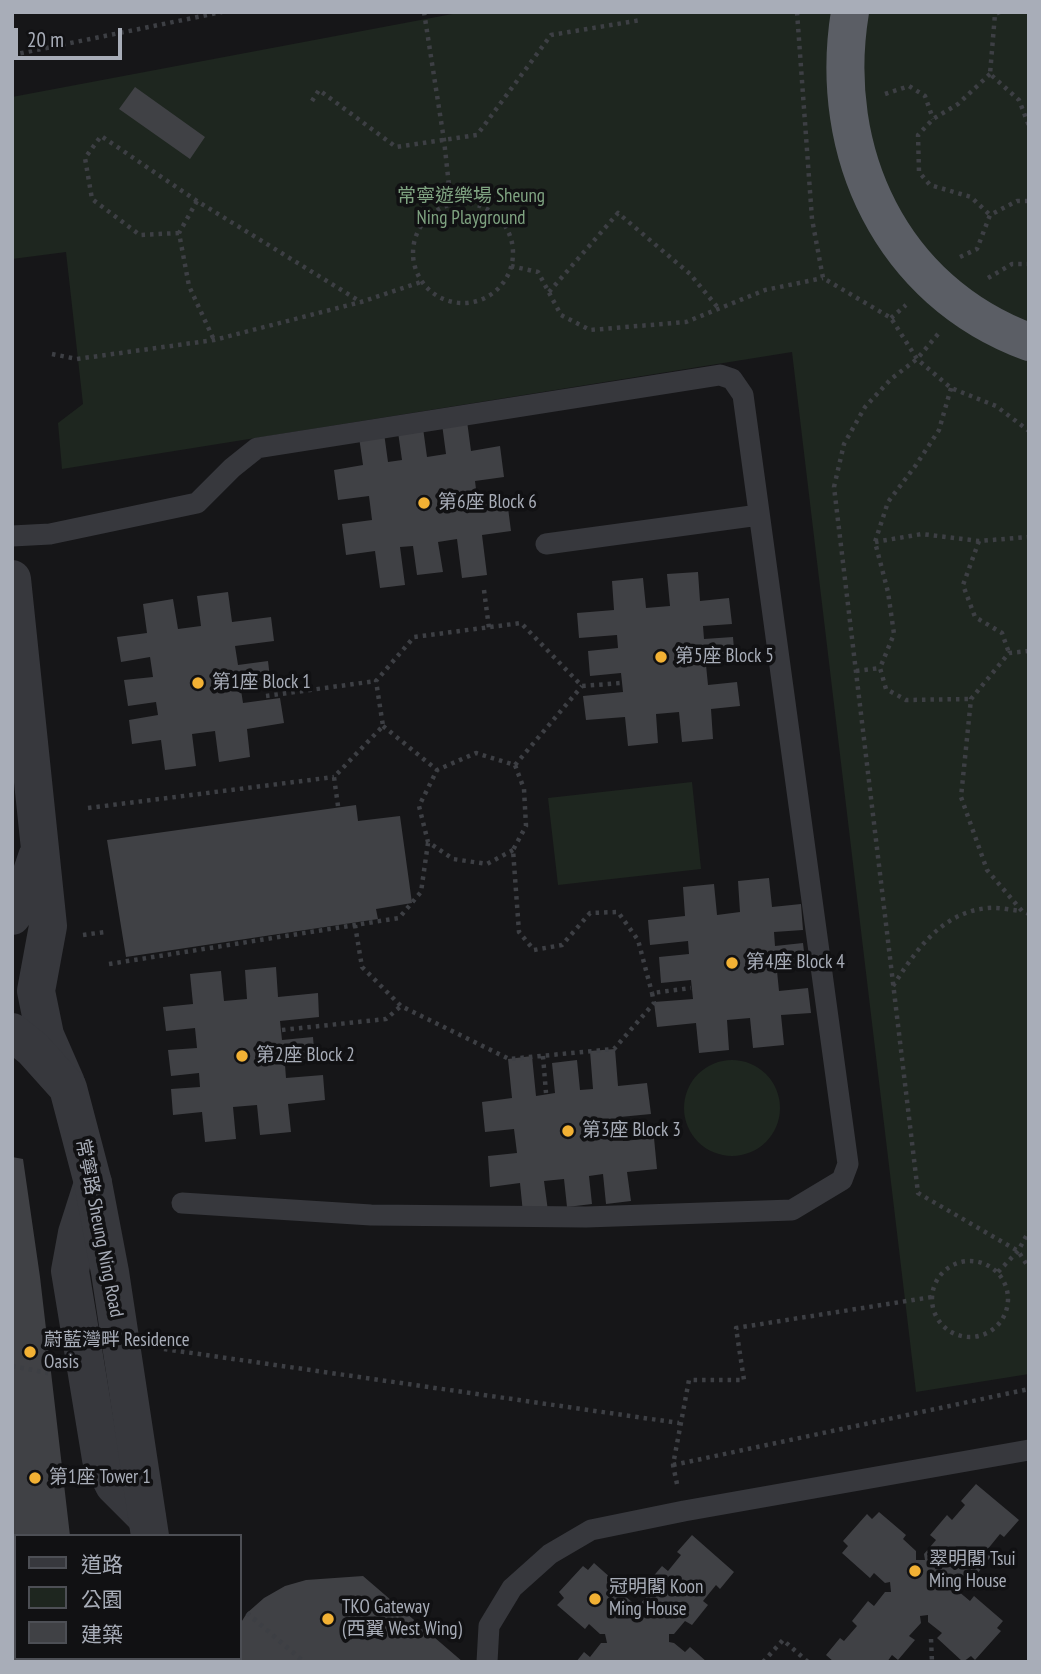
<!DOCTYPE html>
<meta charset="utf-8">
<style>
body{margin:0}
#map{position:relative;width:1041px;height:1674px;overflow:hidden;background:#161618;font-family:"PT Sans Narrow","Noto Sans TC",sans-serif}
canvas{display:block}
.frame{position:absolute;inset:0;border:14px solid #a8adb8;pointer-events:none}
.legend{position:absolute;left:14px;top:1534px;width:228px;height:126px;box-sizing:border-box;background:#111113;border:2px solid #4d4f55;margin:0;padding:9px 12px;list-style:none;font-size:21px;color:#a8adb8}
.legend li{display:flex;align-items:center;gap:14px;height:35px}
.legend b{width:35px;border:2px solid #4d4f55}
.scale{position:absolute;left:14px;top:28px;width:108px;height:32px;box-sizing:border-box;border:4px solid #a8adb8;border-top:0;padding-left:9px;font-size:21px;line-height:24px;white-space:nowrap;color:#a8adb8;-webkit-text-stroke:5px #111113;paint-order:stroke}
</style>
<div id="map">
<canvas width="1041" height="1674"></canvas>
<div class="frame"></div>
<ul class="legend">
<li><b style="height:9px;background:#37383d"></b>道路</li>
<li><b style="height:19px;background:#1e261f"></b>公園</li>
<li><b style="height:19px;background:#404145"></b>建築</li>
</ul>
<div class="scale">20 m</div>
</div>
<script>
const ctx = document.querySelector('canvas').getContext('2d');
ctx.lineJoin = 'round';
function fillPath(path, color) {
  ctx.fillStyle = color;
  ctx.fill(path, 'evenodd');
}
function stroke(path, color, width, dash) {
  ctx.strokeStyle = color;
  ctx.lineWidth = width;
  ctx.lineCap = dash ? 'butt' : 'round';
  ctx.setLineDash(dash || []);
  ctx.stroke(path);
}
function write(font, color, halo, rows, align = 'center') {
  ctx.font = font + ' "PT Sans Narrow","Noto Sans TC",sans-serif';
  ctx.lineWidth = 7;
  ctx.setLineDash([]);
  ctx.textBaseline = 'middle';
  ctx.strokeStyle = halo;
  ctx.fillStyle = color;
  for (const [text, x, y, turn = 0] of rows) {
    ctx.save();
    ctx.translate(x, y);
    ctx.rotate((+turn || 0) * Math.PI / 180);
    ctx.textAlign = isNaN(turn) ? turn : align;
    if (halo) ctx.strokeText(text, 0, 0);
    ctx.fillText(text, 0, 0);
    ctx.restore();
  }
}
const green = new Path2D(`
 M463 12H1029V1374L916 1392 792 352 62 469 58 423 83 404 66 252 12 259V97Z
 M692 782 701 869 558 885 548 798Z
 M684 1108a48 48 0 1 1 96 0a48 48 0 1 1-96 0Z`);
const building = new Path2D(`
 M135 87 205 137 190 159 119 109Z
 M467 421 471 451 500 446 504 477 475 481 478 505 507 500 511 531 482 535 487 575 462 578 457 539 438 542 443 572 417 575 413 546 400 547 405 585 380 588 375 551 346 555 342 524 372 520 369 496 338 500 334 470 363 465 359 437 384 433 388 462 402 460 398 432 423 428 427 457 446 454 442 424Z
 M698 572 700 601 729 598 732 624 703 626 704 639 733 637 735 662 706 665 708 685 737 682 740 706 711 709 713 739 682 742 679 712 656 714 658 743 628 746 625 717 586 720 583 696 623 692 621 673 590 676 588 651 618 648 617 635 579 638 577 613 614 610 612 581 643 578 646 608 670 606 667 574Z
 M228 592 232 622 271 617 274 641 235 646 238 665 268 661 271 686 241 690 243 703 280 698 284 723 247 729 250 757 219 762 215 731 192 734 196 766 165 770 161 740 132 744 129 720 158 715 156 702 128 706 124 680 153 677 150 657 121 662 117 637 147 633 143 604 173 599 178 629 201 626 197 596Z
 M356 805 358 821 400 816 412 903 376 909 378 919 126 957 107 840Z
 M769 878 772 907 801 904 803 930 774 932 775 946 803 943 806 969 777 971 779 991 808 988 811 1013 781 1015 784 1045 753 1048 750 1018 727 1020 729 1050 699 1053 696 1023 657 1027 654 1002 693 999 691 980 661 983 659 957 689 954 688 941 650 945 648 920 685 916 683 887 714 884 717 915 740 912 738 881Z
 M276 967 278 997 318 993 319 1017 280 1021 282 1040 313 1037 315 1062 285 1065 286 1078 323 1075 325 1100 288 1104 291 1132 260 1135 257 1105 233 1107 236 1139 205 1142 202 1112 173 1115 171 1089 200 1087 199 1073 171 1076 168 1050 197 1048 195 1028 166 1031 163 1007 193 1004 190 974 221 971 224 1001 247 999 245 970Z
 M615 1049 618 1086 647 1083 651 1114 620 1117 623 1141 654 1138 657 1169 627 1172 631 1201 606 1204 603 1174 589 1176 592 1204 567 1207 564 1179 544 1181 548 1211 523 1213 520 1183 490 1187 488 1156 517 1153 514 1129 485 1132 482 1102 512 1098 508 1059 532 1056 536 1096 555 1093 552 1063 577 1060 580 1090 593 1089 590 1051Z
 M12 1157 23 1159 40 1277 70 1536H16V1601L12 1602Z
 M976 1484 1019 1520 1004 1537 1000 1534 987 1550 993 1554 976 1575 970 1569 958 1583H954V1591H958L970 1601 974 1596 1003 1621 997 1628 1001 1631 975 1660 971 1656 963 1662 937 1638 942 1633 928 1622V1615L920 1616 921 1623 909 1636 915 1640 898 1660 892 1655 887 1662H834L826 1655 840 1638 844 1641 857 1626 852 1621 868 1601 874 1606 885 1592H891L890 1582 885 1583 874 1573 870 1578 842 1553 848 1546 843 1541 867 1514 872 1519 879 1512 906 1535 903 1539 916 1551V1560H925L924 1554 936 1540 930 1535 947 1515 952 1520 965 1505 961 1501Z
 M692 1535 734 1572 720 1589 716 1585 703 1601 708 1605 692 1625 685 1621 674 1634H669V1642L674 1643 685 1652 690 1647 707 1662H576L584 1652 590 1657 601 1643H607L605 1634H600L589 1624 585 1629 557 1605 564 1598 559 1592 583 1566 588 1570 594 1563 621 1587 618 1590 632 1602V1612L641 1611 640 1604 652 1591 645 1586 662 1566 668 1571 681 1555 677 1552Z
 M363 1576 463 1662H225L226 1658H240V1624L247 1613 264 1598 285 1586 306 1580Z`);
const path = new Path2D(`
 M424 12 444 140 451 204
 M797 12 812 219 823 278 891 318 917 359 951 388 996 406 1029 431
 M1000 12 995 14 990 74 1019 100 1029 126
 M12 55 222 12
 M990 74 958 104 933 119 918 135 919 172 930 185 971 197 990 215
 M885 94 909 86 925 96 933 119
 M312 101 319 90 396 147 477 135 551 35 641 20
 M197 201 179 233 189 286 214 340
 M413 253a50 50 0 1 1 100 0a50 50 0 1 1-100 0Z
 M179 233 140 235 92 199 85 158 101 136 197 201 361 302
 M960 257 977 249 990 215 1017 201H1029
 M511 266 538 272 561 315 590 330 686 322 765 290 823 278
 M988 278 1012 264H1029
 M549 292 618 213 690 274 719 309
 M891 318 906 305
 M938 334 917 359 891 379 865 407 844 444 834 487 918 1193 1018 1251 1029 1268
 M52 354 77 359 214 340 361 302 421 282
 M951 388 939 430 916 465 888 502 875 542 888 592 894 634 880 668 886 689 906 700 971 699
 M979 541 963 585 975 617 1002 633 1009 653
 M875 542 922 534 979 541 1029 537
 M484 590 489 628
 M1029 651 1009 653 971 699 961 797 987 870 1022 911 1029 914
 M856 671 880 668
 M266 696 376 681
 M383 726 437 770 436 772
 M515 765 582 686
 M338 806 334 777 383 726 376 681 414 637 521 623 582 686 621 683
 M88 808 334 777
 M513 850 487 864 453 859 428 842 419 806 437 770 476 753 515 765 524 789 526 826 513 850 519 932 534 950 562 945 590 913 618 912 638 940 652 993
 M355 925 362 967 401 1006 509 1059 614 1049 654 1003 652 993 691 988
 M83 935 105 932
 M109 964 399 918 421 892 428 843
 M893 986C916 950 942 912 988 908 999 907 1011 910 1021 911
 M282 1030 386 1019 401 1006
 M543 1056 546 1093
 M932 1299a38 38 0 1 1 76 0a38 38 0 1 1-76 0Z
 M998 1272 1018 1251 1029 1231
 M164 1349 679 1423
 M12 1366 48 1373
 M673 1465 1029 1389
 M677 1484 673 1465 689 1380H744L736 1328 932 1297
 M247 1613 304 1662
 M931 1639 932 1662
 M763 1662 783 1640 808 1662`);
const service = new Path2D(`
 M12 536 50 534 197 503 232 468 257 448 720 375 732 379 743 395 848 1164 842 1180 792 1210 586 1217 371 1215 182 1203
 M546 544 759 515
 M487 1662 489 1626 512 1588 550 1554 591 1530 684 1511 1029 1450`);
const minor = new Path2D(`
 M12 579 48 926 36 991 45 1035 66 1083
 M12 916 23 899 37 857
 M93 1183 77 1233 70 1271 101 1459 114 1485 147 1518
 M12 1649H16`);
const tertiary = new Path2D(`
 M12 1032 33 1049 68 1088 93 1183 110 1272 150 1536
 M165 1658V1662`);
const trunk = new Path2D(`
 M850 12C827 152 891 291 1029 342`);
const markers = [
 [424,503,7,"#f2b134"],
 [661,657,7,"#f2b134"],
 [198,683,7,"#f2b134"],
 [732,963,7,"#f2b134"],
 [242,1056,7,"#f2b134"],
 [568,1131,7,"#f2b134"],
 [30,1352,7,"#f2b134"],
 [35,1478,7,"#f2b134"],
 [915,1571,7,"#f2b134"],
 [595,1599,7,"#f2b134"],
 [328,1619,7,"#f2b134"]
];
const parkNames = [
 ["常寧遊樂場 Sheung",471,197],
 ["Ning Playground",471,219]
];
const poiNames = [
 ["第6座 Block 6",438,503],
 ["第5座 Block 5",675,657],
 ["第1座 Block 1",212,683],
 ["第4座 Block 4",746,963],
 ["第2座 Block 2",256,1056],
 ["第3座 Block 3",582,1131],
 ["蔚藍灣畔 Residence",44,1341],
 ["Oasis",44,1363],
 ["第1座 Tower 1",49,1478],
 ["翠明閣 Tsui",929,1560],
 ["Ming House",929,1582],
 ["冠明閣 Koon",609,1588],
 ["Ming House",609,1610],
 ["TKO Gateway",342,1608],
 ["(西翼 West Wing)",342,1630]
];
const streetNames = [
 ["常寧路 Sheung Ning Road",99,1228,79]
];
fillPath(green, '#1e261f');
fillPath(building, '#404145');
stroke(path, '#3d3f44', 4.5, [3.5, 5]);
stroke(service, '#37383d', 21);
stroke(minor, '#37383d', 38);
stroke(tertiary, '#37383d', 38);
stroke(trunk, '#5b5e65', 38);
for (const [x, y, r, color] of markers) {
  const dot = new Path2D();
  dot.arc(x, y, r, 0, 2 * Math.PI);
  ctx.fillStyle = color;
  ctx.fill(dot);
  stroke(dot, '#111113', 2.5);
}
write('19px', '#7fa381', '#111113', parkNames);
write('19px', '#a8adb8', '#111113', poiNames, 'left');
write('19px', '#a8adb8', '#111113', streetNames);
</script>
